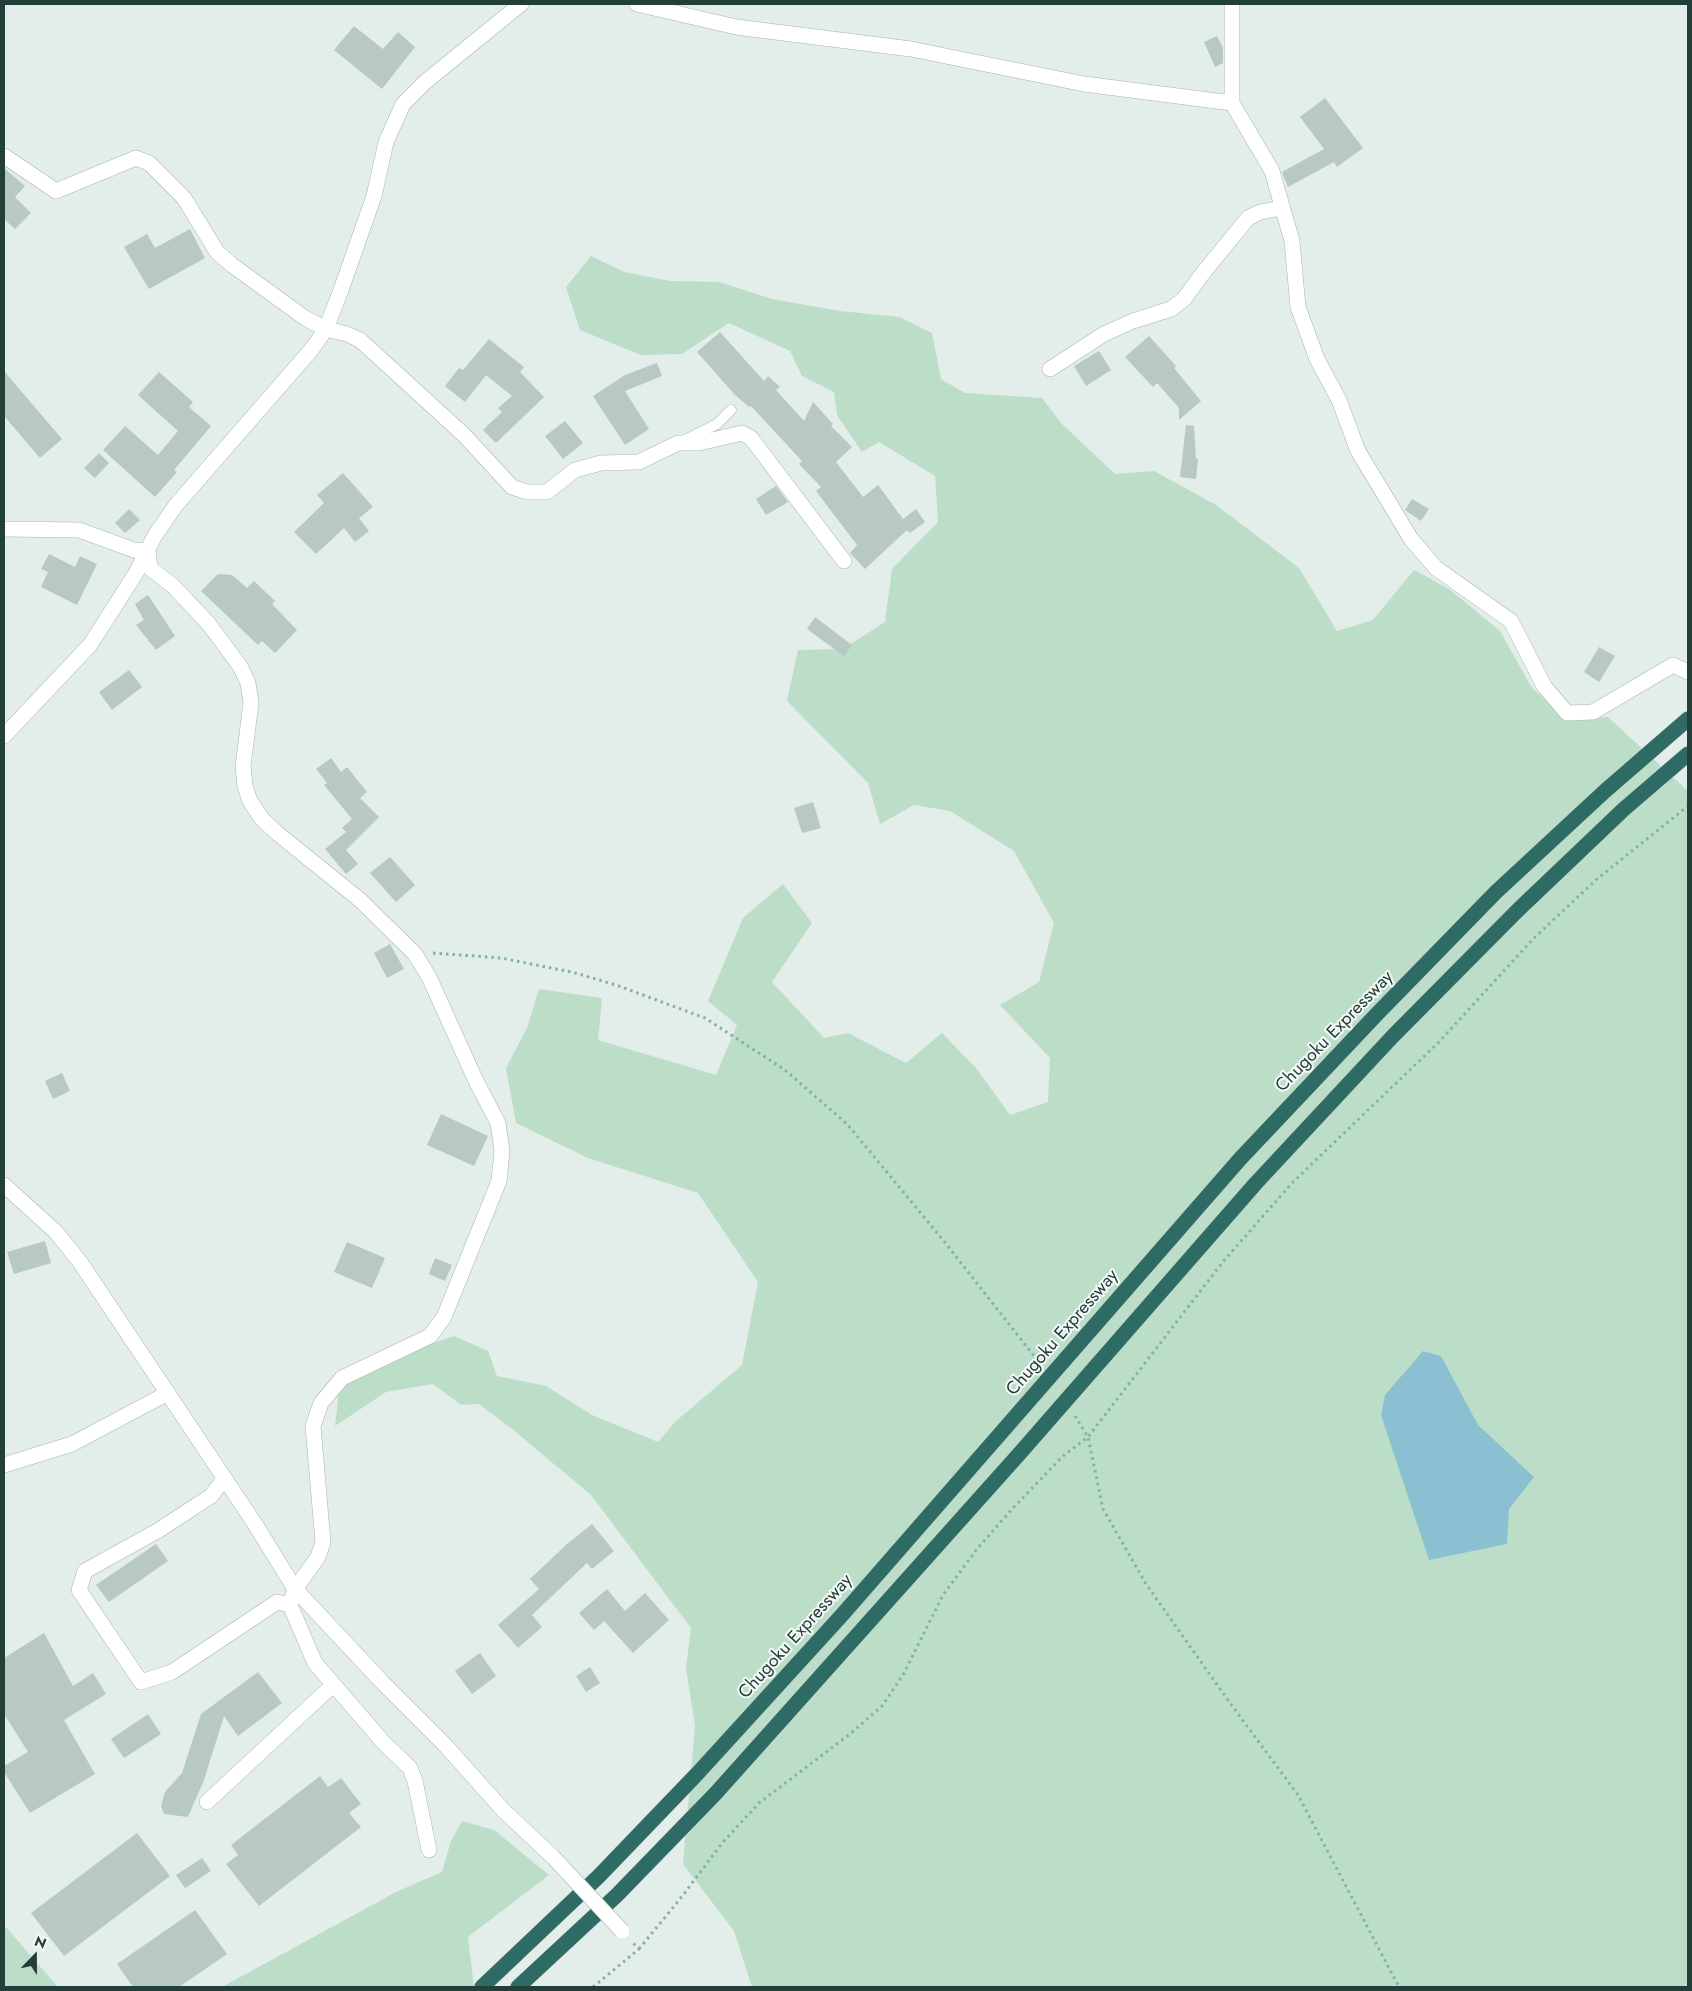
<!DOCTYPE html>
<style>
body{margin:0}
#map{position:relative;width:1692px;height:1991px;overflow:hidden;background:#e3edea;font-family:Jost,sans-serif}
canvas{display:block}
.frame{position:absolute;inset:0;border:5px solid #233f3a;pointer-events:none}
.north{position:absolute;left:10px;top:1931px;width:50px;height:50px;-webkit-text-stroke:4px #f4f9f7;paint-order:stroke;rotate:22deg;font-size:14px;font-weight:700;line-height:20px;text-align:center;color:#233f3a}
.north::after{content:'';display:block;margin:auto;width:18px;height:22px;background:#233f3a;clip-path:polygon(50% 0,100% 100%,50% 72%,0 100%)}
</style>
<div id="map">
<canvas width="1692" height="1991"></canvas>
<div class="frame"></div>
<div class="north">N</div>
</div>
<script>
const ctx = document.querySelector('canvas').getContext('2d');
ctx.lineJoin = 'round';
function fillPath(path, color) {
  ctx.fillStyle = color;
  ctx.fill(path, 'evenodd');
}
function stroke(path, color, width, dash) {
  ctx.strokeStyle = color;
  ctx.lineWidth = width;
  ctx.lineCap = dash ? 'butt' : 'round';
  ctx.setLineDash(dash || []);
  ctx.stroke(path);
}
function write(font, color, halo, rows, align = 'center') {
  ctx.font = font + ' Jost,sans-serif';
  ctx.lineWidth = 4;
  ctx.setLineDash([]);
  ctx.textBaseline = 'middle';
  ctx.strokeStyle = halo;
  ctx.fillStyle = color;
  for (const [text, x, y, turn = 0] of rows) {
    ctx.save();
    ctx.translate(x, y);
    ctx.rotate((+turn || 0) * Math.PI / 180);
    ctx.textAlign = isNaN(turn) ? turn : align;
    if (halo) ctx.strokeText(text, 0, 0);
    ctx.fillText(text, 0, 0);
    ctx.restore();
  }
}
const green = new Path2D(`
 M591 256 624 272 670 281 719 282 772 299 840 311 900 317 932 333 941 379 965 393 1042 398 1062 424 1115 474 1154 471 1216 505 1299 568 1337 631 1373 620 1414 570 1449 589 1500 631 1532 688 1565 718 1608 717 1688 791V1987H752L734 1931 683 1864 695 1726 686 1668 691 1628 591 1495 512 1429 479 1404 461 1405 433 1384 386 1392 335 1426 339 1390 372 1364 454 1336 488 1351 497 1376 546 1386 592 1415 658 1442 676 1421 742 1365 758 1282 698 1193 588 1158 516 1123 506 1068 527 1028 539 989 602 998 598 1040 716 1075 737 1025 708 1001 743 918 783 884 812 923 772 982 824 1038 848 1033 906 1063 942 1033 976 1068 1010 1115 1048 1102 1050 1058 1000 1005 1039 982 1054 923 1014 851 950 811 914 805 880 824 868 783 787 701 798 650 843 649 885 622 892 569 938 522 935 476 879 442 862 452 837 415 834 392 802 376 790 351 729 323 682 354 641 355 580 330 566 287Z
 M462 1821 494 1830 549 1875 468 1937 474 1987H222L396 1892 442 1872 451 1841Z
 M4 1925 58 1987H4Z`);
const water = new Path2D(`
 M1423 1351 1441 1356 1478 1425 1534 1477 1509 1509 1507 1544 1429 1560 1381 1415 1385 1395Z`);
const building = new Path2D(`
 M354 26 383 49 398 32 415 47 382 89 334 50Z
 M1217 36 1223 48V63L1215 67 1204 42Z
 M1325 98 1363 148 1337 167 1334 162 1288 187 1282 172 1324 149 1300 117Z
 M4 168 25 186 15 197 31 213 15 229 4 219Z
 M190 229 205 258 149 289 124 247 147 234 155 248Z
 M720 332 764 381 768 376 780 387 776 390 804 421 813 402 833 424 831 426 852 447 836 462 863 497 878 485 903 519 916 509 925 522 910 533 907 530 865 569 850 553 857 545 816 491 821 487 799 464 802 461 751 406 749 407 735 395 697 352Z
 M1149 336 1176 366 1174 368 1201 401 1179 420V408L1157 383 1153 387 1125 357Z
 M489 339 524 367 520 372 544 397 496 443 483 430 502 412 498 408 512 396 486 375 465 402 445 386 459 368 463 370Z
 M1099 351 1111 370 1086 386 1074 366Z
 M657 363 662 376 625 391 649 429 625 445 593 396 625 375Z
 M4 371 62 439 40 458 4 416Z
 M159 372 193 402 189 407 211 426 174 470 177 472 155 497 103 450 125 426 158 455 178 431 138 395Z
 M565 421 583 443 563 459 545 436Z
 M1186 425 1194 426 1196 459H1198L1196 479 1180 477Z
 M99 453 109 463 95 478 84 468Z
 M343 473 373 507 359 518 369 531 355 542 344 528 316 554 294 532 324 503 317 495Z
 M776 486 788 502 766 515 756 499Z
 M1412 499 1429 509 1421 521 1405 510Z
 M129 509 140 520 125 533 115 523Z
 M49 554 75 567 80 556 97 564 77 605 41 587 48 572 41 569Z
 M218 574 232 575 247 588 254 581 275 601 272 604 297 630 275 653 262 641 258 645 201 591Z
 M148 595 175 636 156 650 136 625 144 620 135 604Z
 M815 617 852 645 844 656 807 629Z
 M1599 647 1615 656 1599 682 1584 672Z
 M129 670 142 687 112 710 99 692Z
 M331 758 341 772 347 767 367 792 360 798 379 817 346 850 358 864 346 874 325 849 346 832 342 828 352 819 324 785 327 783 316 769Z
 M813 802 821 828 802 833 794 808Z
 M390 857 415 885 396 902 370 873Z
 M390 944 404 969 387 978 374 953Z
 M62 1073 70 1091 53 1099 45 1081Z
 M441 1114 488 1136 474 1166 427 1145Z
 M45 1241 51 1263 14 1274 7 1252Z
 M347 1242 385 1258 372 1288 334 1272Z
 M435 1258 452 1265 445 1281 429 1274Z
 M592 1524 614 1551 592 1569 587 1563 532 1615 542 1627 518 1648 498 1625 539 1589 530 1579 566 1545Z
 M156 1544 168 1561 109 1602 96 1585Z
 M607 1589 625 1611 645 1593 669 1620 633 1653 604 1621 594 1630 579 1613Z
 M44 1633 73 1686 93 1673 106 1694 64 1720 95 1774 30 1813 4 1772V1766L28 1752 4 1714V1658Z
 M480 1653 496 1676 472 1694 455 1671Z
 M590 1667 600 1683 586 1692 576 1676Z
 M258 1672 282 1703 238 1736 224 1716 204 1780 188 1817 164 1814 161 1806 165 1792 182 1773 201 1714Z
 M148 1714 161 1734 124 1758 111 1739Z
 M320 1776 328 1787 341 1778 361 1804 349 1813 361 1827 259 1906 226 1864 238 1855 231 1845Z
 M137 1833 170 1876 64 1956 31 1913Z
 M202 1858 211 1871 185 1888 176 1875Z
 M195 1910 227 1954 179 1987H133L117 1964Z`);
const path = new Path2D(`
 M433 953 501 958 572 972 616 985 705 1018 785 1070 847 1124 943 1240 1034 1356
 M1075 1416 1088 1437 1103 1509 1146 1584 1230 1703 1298 1795 1399 1987
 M639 1949 680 1899 723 1842 759 1803 850 1734 882 1706 903 1675 943 1595 977 1549 1013 1508 1063 1456 1088 1437 1222 1263 1292 1183 1438 1043 1534 938 1597 879 1688 806
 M593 1987 639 1949 633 1943`);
const service = new Path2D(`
 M685 440 717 424 731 410`);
const minor = new Path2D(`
 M637 4 736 27 911 49 1084 84 1232 103
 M1232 4V103L1272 171 1292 241 1298 307 1317 359 1339 400 1358 451 1411 539 1436 568 1511 621 1544 686 1567 713 1593 712 1673 665 1688 672
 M4 156 56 191 136 158 149 163 184 198 217 252 232 265 305 318 326 329 347 334 360 340 464 435 512 487 527 492H547L575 470 601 463 639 462 678 443H699L742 433 751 438 844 561
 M1050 369 1104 334 1133 321 1171 309 1184 299 1203 273 1248 218 1260 212 1281 208
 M4 529 79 530 134 550 148 551
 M148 551 150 568 173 586 208 623 240 666 248 683 251 703 243 766 245 786 250 801 262 819 277 833 360 900 415 954 429 977 476 1081 498 1123 502 1151 499 1181 444 1317 430 1336 342 1378 321 1403 313 1426 323 1542 318 1557 295 1589 290 1605 315 1663 383 1742 410 1768 415 1781 429 1850
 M4 736 90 645 136 573 154 537 176 505 312 349 326 329 341 290 374 196 386 142 403 104 424 83 521 4
 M4 1185 56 1232 80 1262 255 1524 295 1589 383 1683 445 1745 503 1810 553 1857
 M4 1465 72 1444 168 1393
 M224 1479 211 1496 159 1530 85 1571 79 1590 141 1682 172 1672 277 1602 290 1605
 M207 1802 333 1685`);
const motorway = new Path2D(`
 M482 1987 599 1876 697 1774 842 1615 1240 1159 1376 1015 1496 892 1605 791 1688 719
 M518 1987 617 1895 716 1793 1020 1453 1256 1183 1393 1036 1518 910 1624 809 1688 754`);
const minorBridge = new Path2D(`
 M553 1857 622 1931`);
const streetNames = [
 ["Chugoku Expressway",1335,1032,-46],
 ["Chugoku Expressway",1063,1333,-49],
 ["Chugoku Expressway",796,1637,-48]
];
fillPath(green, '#bcdec9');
fillPath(water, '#8bc0d2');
fillPath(building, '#b8c8c3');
stroke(service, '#a6b5b2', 11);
stroke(minor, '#a6b5b2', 16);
stroke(motorway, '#c1c9c8', 16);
stroke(path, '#84b1a7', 3, [2.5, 4]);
stroke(service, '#fff', 10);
stroke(minor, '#fff', 15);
stroke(motorway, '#2e6b65', 15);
stroke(minorBridge, '#a6b5b2', 16, []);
stroke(minorBridge, '#fff', 15);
write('18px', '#233f3a', '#f4f9f7', streetNames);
</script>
